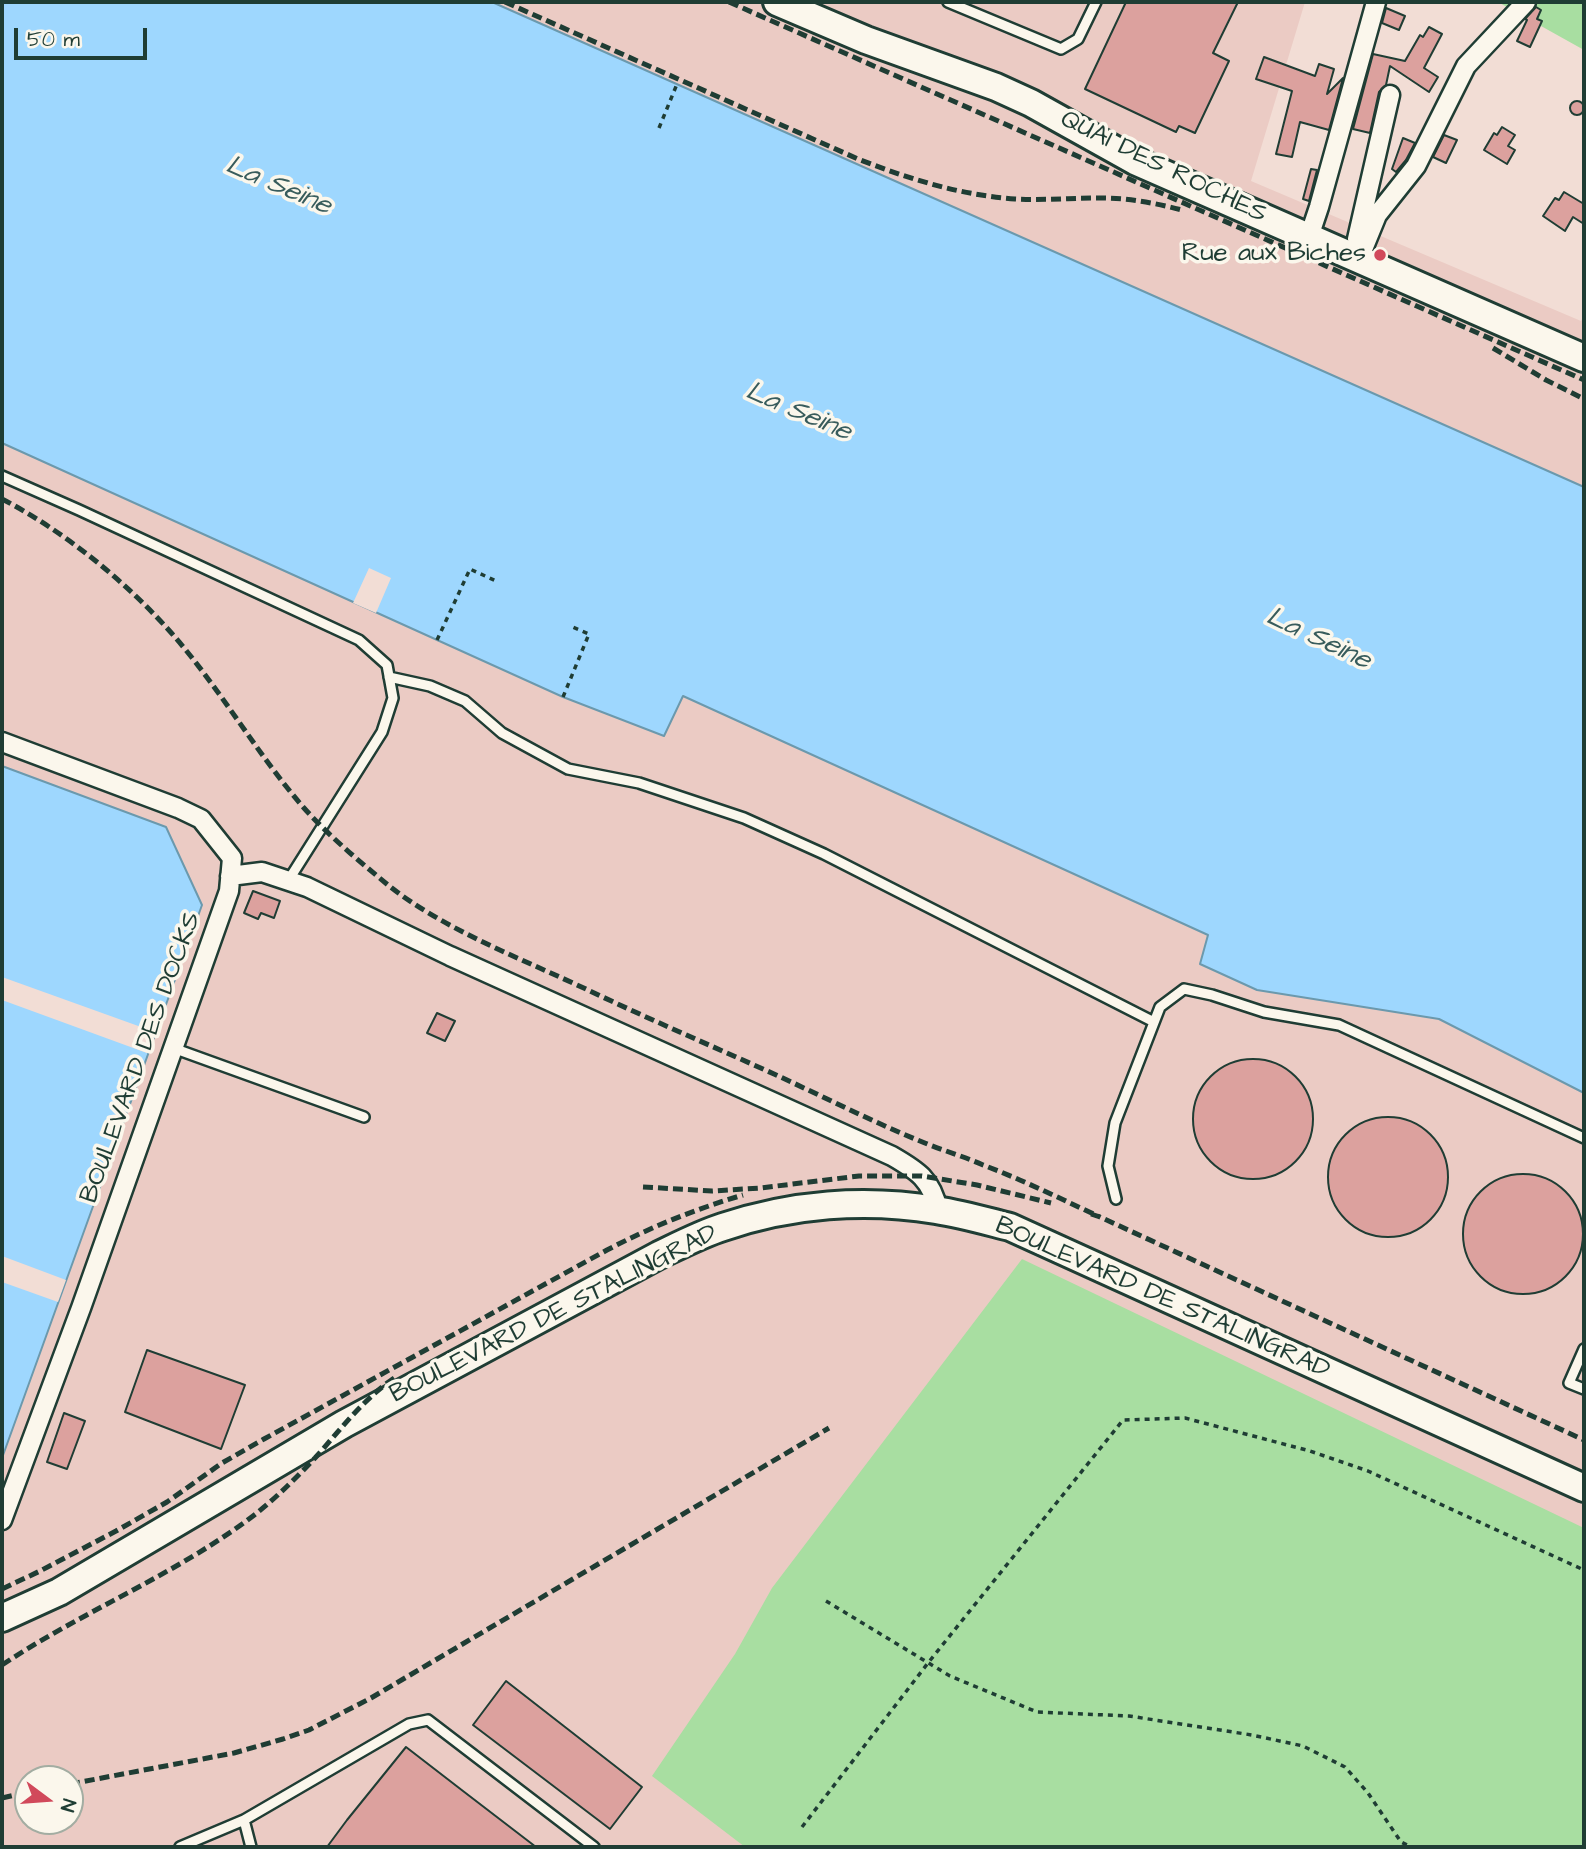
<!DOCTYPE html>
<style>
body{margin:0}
#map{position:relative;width:1586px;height:1849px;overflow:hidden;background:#f2ddd5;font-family:"Architects Daughter",sans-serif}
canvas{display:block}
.frame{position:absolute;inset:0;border:4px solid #1f3d34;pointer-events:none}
.north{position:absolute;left:14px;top:1765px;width:70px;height:70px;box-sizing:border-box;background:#fbf7ec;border:2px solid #a3ada2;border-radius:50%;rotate:106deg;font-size:19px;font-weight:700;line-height:28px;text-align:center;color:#1f3d34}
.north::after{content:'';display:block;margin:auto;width:24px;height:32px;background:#d1495b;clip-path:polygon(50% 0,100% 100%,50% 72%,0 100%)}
.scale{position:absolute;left:14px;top:28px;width:133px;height:32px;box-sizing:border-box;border:4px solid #1f3d34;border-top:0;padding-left:9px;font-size:21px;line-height:24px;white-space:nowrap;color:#1f3d34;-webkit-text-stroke:5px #fbf7ec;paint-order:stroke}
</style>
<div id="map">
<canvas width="1586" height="1849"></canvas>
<div class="frame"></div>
<div class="north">N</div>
<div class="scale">50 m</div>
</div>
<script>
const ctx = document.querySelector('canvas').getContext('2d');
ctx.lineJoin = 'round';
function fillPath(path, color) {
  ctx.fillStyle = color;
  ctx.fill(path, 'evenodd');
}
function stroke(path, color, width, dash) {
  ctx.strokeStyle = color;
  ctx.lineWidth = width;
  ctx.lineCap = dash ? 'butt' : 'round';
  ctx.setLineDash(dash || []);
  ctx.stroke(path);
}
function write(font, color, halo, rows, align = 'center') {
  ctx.font = font + ' "Architects Daughter",sans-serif';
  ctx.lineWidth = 7;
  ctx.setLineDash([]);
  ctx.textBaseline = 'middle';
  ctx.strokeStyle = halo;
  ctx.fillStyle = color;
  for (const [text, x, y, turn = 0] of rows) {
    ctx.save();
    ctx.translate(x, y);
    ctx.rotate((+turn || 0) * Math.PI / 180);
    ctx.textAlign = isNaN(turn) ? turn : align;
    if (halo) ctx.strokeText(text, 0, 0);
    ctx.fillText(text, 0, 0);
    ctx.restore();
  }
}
const built = new Path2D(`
 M330 2H1305L1251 181 1581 321 1584 315V579Z
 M2 443 563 697 663 736 683 696 1208 935 1200 964 1257 990 1439 1019 1584 1093V1847H2V1457L202 905 166 827 2 766ZM28 1779H70V1821H28Z`);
const green = new Path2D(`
 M1498 2H1584V50Z
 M1022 1259 1584 1528V1847H745L652 1776 735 1654 772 1588Z`);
const water = new Path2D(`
 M2 2H492L1584 487V1093L1439 1019 1257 990 1200 964 1208 935 683 696 664 736 563 697 2 443Z
 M2 766 166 827 202 905 2 1458Z`);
const pier = new Path2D(`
 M369 568 391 578 376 613 353 603Z
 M2 977 155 1032 147 1053 2 1000Z
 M2 1256 66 1280 58 1302 2 1282Z`);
const building = new Path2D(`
 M1126 2H1238L1213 53 1229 61 1195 133 1179 126 1176 132 1085 89Z
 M1536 7 1541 10 1537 19 1542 21 1530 47 1517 41 1527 20 1525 19Z
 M1386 8 1405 16 1399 30 1382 23Z
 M1429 27 1442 34 1424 68 1438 77 1429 92 1390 66 1386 85 1379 92 1370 133 1353 129 1373 54 1405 61 1420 35 1423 37Z
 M1264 57 1315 76 1319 64 1334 69 1327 94 1343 78 1329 130 1300 122 1292 157 1276 154 1292 91 1256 79Z
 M1570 108a7 7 0 1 1 14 0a7 7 0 1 1-14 0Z
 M1502 127 1515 135 1508 146 1515 150 1507 164 1484 150 1494 133 1497 135Z
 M1444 135 1457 140 1446 163 1433 157Z
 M1403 138 1415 143 1406 160 1396 172 1392 169Z
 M1311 169 1317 170 1309 201 1303 199Z
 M1564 192 1584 204V224L1573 217 1565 231 1543 216 1555 198 1559 200Z
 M253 891 280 901 274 918 261 913 258 919 244 913Z
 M437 1013 455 1021 445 1041 427 1033Z
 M1193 1119a60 60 0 1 1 120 0a60 60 0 1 1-120 0Z
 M1328 1177a60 60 0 1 1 120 0a60 60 0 1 1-120 0Z
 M1463 1234a60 60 0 1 1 120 0a60 60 0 1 1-120 0Z
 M147 1350 245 1385 221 1449 125 1412Z
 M64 1413 85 1421 67 1469 47 1462Z
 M506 1681 642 1787 610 1829 473 1725Z
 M406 1747 463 1791 536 1847H327L347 1820Z`);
const path = new Path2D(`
 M659 128 677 84
 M437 640 470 569 496 581
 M563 697 589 634 570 626
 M826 1601 950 1676 1037 1712 1129 1716 1252 1735 1303 1746 1345 1767 1368 1793 1401 1842 1411 1847
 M802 1827 928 1663 1123 1420 1185 1418 1310 1451 1368 1471 1584 1570`);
const lane = new Path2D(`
 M948 2 1061 49 1078 39 1096 2
 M2 476 79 510 359 640 387 665 393 698 382 732 288 881
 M389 677 430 686 465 701 502 733 568 769 639 783 744 818 824 854 1154 1022
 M173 1048 364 1117
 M1116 1199 1108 1166 1115 1123 1160 1007 1184 989 1212 995 1264 1012 1339 1025 1584 1138
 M1584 1349 1569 1383 1584 1389
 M244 1820 251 1847
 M180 1847 244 1820 409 1724 428 1720 594 1847`);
const street = new Path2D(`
 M1309 237 1319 207 1376 2
 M1357 239 1390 95
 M1359 259 1377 215 1416 166 1466 66 1526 2
 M2 742 178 808 201 819 232 858 229 891 81 1308 2 1520
 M230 876 262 872 307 887 450 956 892 1156C918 1171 931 1179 938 1210`);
const secondary = new Path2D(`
 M777 2 866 40 996 87 1031 103 1135 161 1584 358
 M2 1618 59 1592 344 1424 659 1255C680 1245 701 1234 723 1227 791 1204 865 1198 936 1210 961 1214 986 1221 1010 1227L1584 1488`);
const rail = new Path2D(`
 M505 2 858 159C909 179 960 195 1015 199 1051 201 1087 196 1123 199 1143 201 1163 205 1182 210
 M729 2 1584 380
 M1493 348 1546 380 1584 399
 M2 499C64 531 128 583 174 636 221 690 257 754 304 808 329 836 359 861 388 885 444 930 525 960 590 991 651 1020 712 1046 774 1074 822 1096 871 1121 920 1141 941 1150 963 1156 983 1165 1023 1180 1061 1199 1100 1217
 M643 1187 712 1191 760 1188 859 1176H922L977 1185 1051 1203
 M1091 1214 1100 1217 1584 1440
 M2 1589 40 1571 116 1531 167 1502 222 1463 264 1439 607 1250C653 1226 693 1210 743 1195
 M2 1665C83 1611 175 1575 253 1516 275 1499 295 1479 315 1458 341 1429 364 1398 397 1376
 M70 1784 234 1753 283 1739 309 1730 371 1698 829 1428
 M2 1798 28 1792`);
const markers = [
 [1380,255,7,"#d1495b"]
];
const streetNames = [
 ["QUAI DES ROCHES",1163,168,26],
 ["BOULEVARD DES DOCKS",142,1058,-70],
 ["BOULEVARD DE STALINGRAD",1162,1299,24],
 ["BOULEVARD DE STALINGRAD",554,1315,-27]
];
const poiNames = [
 ["Rue aux Biches",1366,255]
];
const waterNames = [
 ["La Seine",278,187,23],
 ["La Seine",798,413,23],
 ["La Seine",1318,640,25]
];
fillPath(built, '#ebcbc4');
fillPath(green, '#a8dea1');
fillPath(water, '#9ed7fe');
stroke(water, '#6b99ad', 2);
fillPath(pier, '#f2ddd5');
fillPath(building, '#dca19e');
stroke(building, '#1f3d34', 2);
stroke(lane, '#1f3d34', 14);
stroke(street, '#1f3d34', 23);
stroke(secondary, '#1f3d34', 32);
stroke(path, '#1f3d34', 3.5, [5, 5]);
stroke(lane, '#fbf7ec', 9);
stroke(street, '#fbf7ec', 18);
stroke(secondary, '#fbf7ec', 26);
stroke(rail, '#1f3d34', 5, [10, 5]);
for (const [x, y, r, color] of markers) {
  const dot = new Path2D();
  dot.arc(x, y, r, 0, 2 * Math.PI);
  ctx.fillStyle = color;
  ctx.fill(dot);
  stroke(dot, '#fbf7ec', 2.5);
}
write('26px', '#1f3d34', '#fbf7ec', streetNames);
write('26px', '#1f3d34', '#fbf7ec', poiNames, 'right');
write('italic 28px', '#385c5c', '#fbf7ec', waterNames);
</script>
